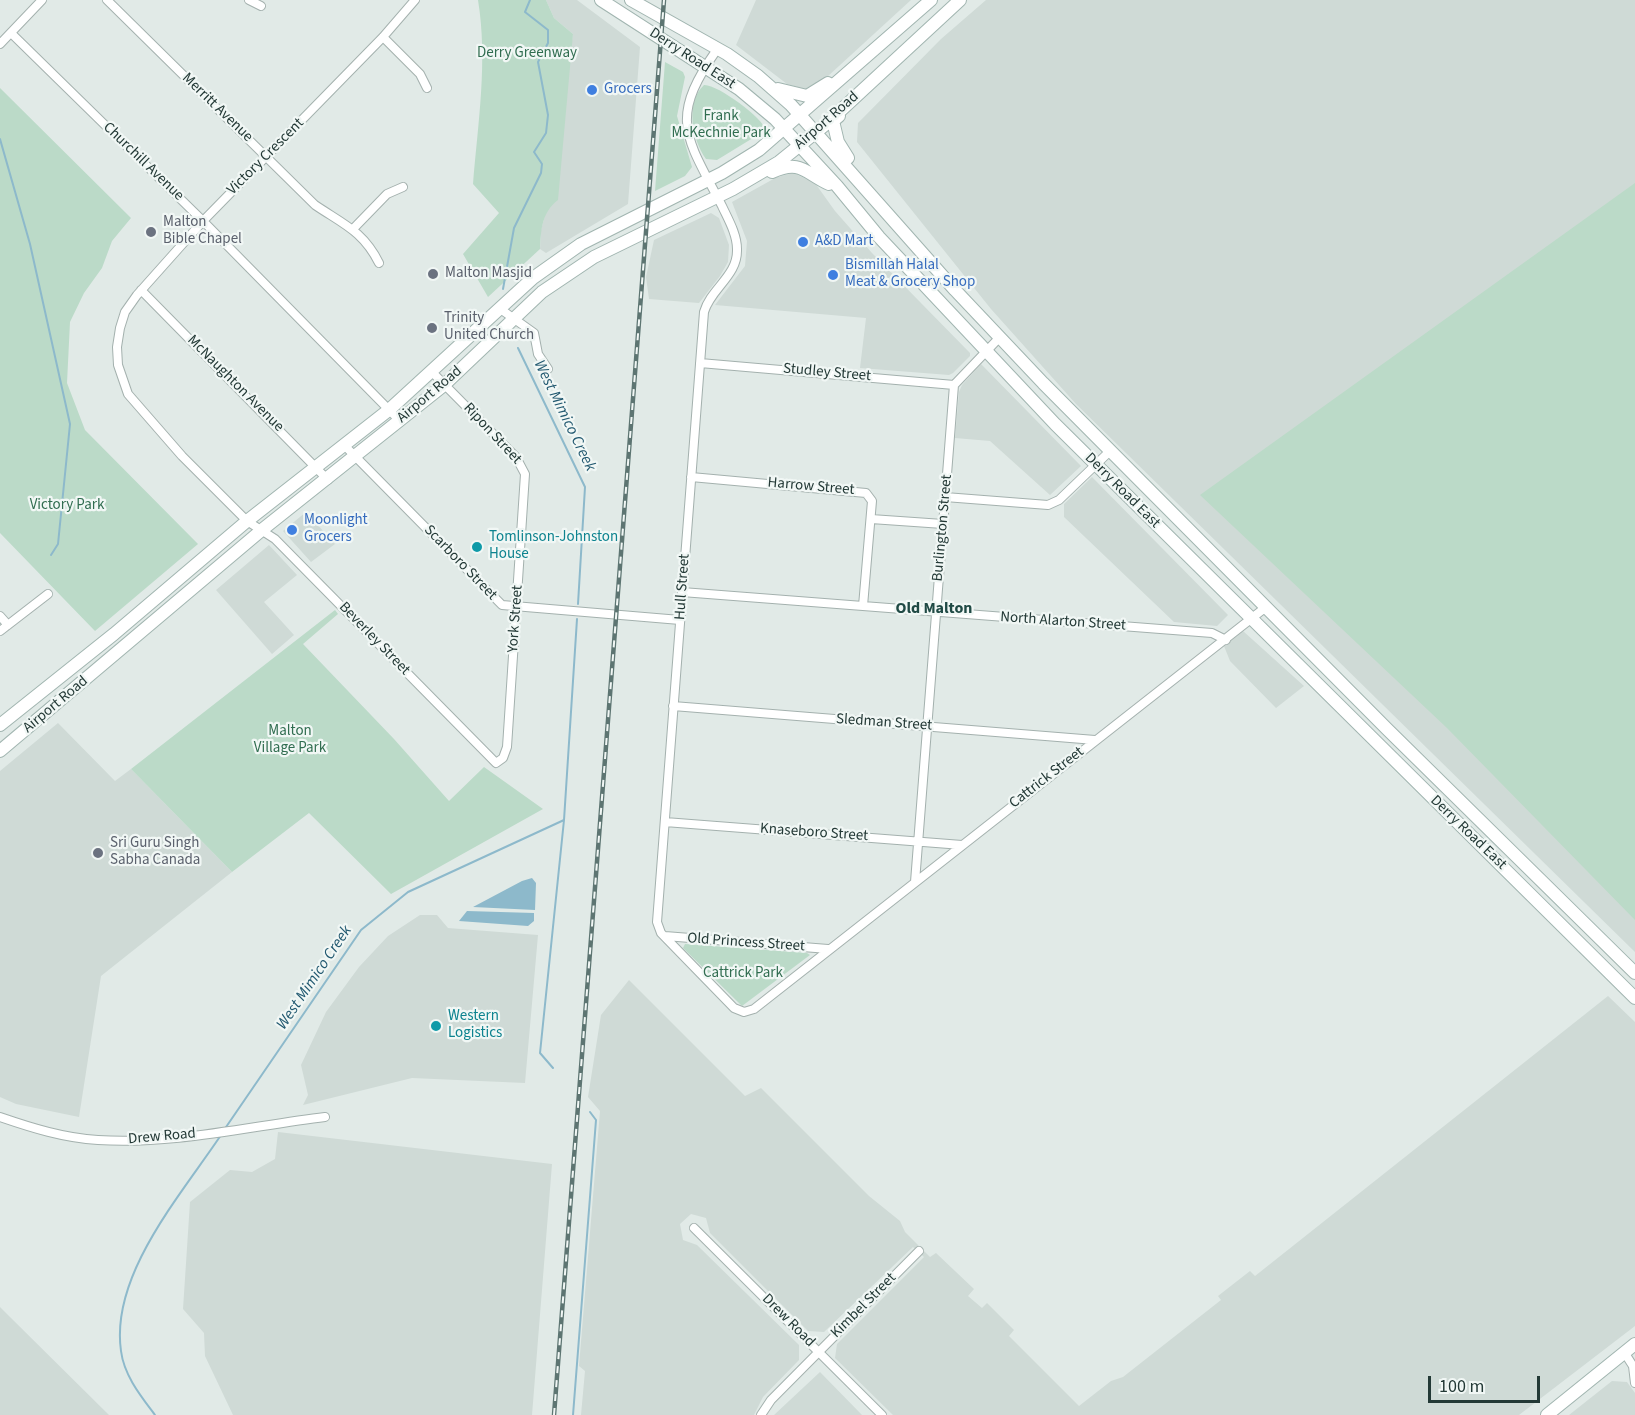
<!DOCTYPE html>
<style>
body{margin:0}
#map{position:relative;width:1635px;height:1415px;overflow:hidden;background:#e1eae7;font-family:"Source Sans 3",sans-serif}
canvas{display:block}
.scale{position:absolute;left:1428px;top:1376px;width:112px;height:27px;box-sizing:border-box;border:3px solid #233936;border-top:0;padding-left:8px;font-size:18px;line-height:21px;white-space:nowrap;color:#233936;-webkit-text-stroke:4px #f1f7f5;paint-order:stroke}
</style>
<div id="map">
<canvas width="1635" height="1415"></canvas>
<div class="scale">100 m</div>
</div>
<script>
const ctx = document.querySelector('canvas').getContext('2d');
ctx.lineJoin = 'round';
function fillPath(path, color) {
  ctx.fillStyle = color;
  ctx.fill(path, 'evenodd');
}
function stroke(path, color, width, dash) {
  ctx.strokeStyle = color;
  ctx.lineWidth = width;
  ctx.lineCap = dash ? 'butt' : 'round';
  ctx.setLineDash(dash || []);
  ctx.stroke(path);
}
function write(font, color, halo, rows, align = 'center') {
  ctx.font = font + ' "Source Sans 3",sans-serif';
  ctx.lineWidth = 4.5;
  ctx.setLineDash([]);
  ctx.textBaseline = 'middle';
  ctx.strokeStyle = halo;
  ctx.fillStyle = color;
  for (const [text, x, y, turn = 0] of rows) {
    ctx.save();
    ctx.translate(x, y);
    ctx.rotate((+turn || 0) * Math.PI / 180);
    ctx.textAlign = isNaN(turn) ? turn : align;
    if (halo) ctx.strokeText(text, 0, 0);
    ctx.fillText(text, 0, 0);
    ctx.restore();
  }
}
const built = new Path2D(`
 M546 0H577L640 47 628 204 546 253 540 249 541 230 547 208 573 34 554 18Z
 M756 0H911L827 77 805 89 787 84 736 45Z
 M986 0H1635V952L1076 404 991 309 857 142 858 123 941 39Z
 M793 173 815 183 835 211 872 253 970 353V356L953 373 949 375 860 368 866 318 715 305 745 266 747 241 732 202 777 177Z
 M711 213 719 218 729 245 728 262 720 276 699 303 649 299 646 277 654 240Z
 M981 364 1081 466 1050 495 990 441 955 438 959 392 962 385Z
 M1092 477 1228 615 1217 626 1174 622 1064 517V504Z
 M306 512 335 544 311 562 283 531Z
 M269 545 297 575 264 602 294 635 272 654 216 590Z
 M1243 631 1304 686 1276 708 1230 661 1224 646Z
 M58 723 115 781 131 769 232 872 101 976 79 1117 16 1104 0 1097V771Z
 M420 915H437L448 928 538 935 525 1083 412 1078 303 1105 308 1095 301 1065 326 1012 359 967 388 936Z
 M629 980 745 1096 761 1088 869 1196 900 1221 905 1232 930 1257 936 1253 974 1289 968 1296 982 1308 987 1303 1014 1330 1009 1336 1079 1406 1111 1381 1123 1377 1221 1300 1218 1296 1250 1271 1255 1276 1608 996 1635 1022V1326L1519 1415H893L835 1358 837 1344 924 1257 913 1247 824 1332 808 1331 710 1233 706 1218 691 1214 680 1224 683 1240 697 1245 799 1345V1360L763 1397 754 1415H581L585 1371 579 1366 600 1111 588 1097 601 1015Z
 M278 1132 552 1164 532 1415H233L205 1356 204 1333 183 1309 190 1202 230 1170 252 1172 275 1159Z
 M0 1307 10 1317 109 1415H0Z
 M820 1372 862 1415H774Z
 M1612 1381 1627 1382 1635 1393V1415H1569Z`);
const green = new Path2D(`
 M478 0H546L554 18 573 34 558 200C542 212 541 229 540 249L488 297 463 254 499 213 473 184C478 123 488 61 478 0Z
 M665 62 683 72 685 77 677 116 692 167 685 176 655 191Z
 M704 85C717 84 763 118 766 130L717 160 706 159C692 140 685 102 704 85Z
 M0 88 131 218 112 241 102 268 84 293 70 322 67 383 85 430 198 544 95 631 0 533Z
 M1635 183V920L1447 728 1200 495Z
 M335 610 338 614 303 644 394 739 449 801 484 767 543 809 391 894 309 813 232 872 131 769Z
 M685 944 807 953 810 955 742 1006 683 948Z`);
const water = new Path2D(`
 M532 878 536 883 535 910 473 907 522 881Z
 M467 911 534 913V921L528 926 459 921Z`);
const stream = new Path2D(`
 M0 139 30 244 70 424 58 544 51 555
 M503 289 514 228 541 173 542 164 534 152 546 133 548 115 538 62 548 43V30L525 12 530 0
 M518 348 585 487 578 604
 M553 1068 540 1053 564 820 577 619
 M224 1130 361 930 408 892 564 820
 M155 1415C140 1395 124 1375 121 1351 110 1275 181 1195 221 1135
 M573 1415 596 1120 590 1112`);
const minor = new Path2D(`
 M107 0 315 205C343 224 363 231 379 263
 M249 0 261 6
 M415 0 383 37 203 221 137 295 125 312 120 328 117 347 118 365 128 394 182 456 247 521 275 539 496 763 503 758 507 747 525 474 516 457 432 372
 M11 33 203 221 400 421
 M383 37 420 74 427 88
 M0 44 42 0
 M718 48C668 119 685 135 722 206 728 219 737 234 737 249 738 276 711 288 704 312L657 922 661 933 734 1008 744 1012 754 1009 1266 607
 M353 229 387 194 403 187
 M141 290 328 480
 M499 308 534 333 538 354 548 369
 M700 363 954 385
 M344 445 502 605 680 620
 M691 477 866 493 872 501 863 606
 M945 497 1048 505 1059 500 1110 451
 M871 519 943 524
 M682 592 1212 633 1226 640
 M0 616 8 625
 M0 631 48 594
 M673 706 1095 740
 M665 822 962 845
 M915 882 954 385 1000 337
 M665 936 828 949
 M0 1117C32 1128 64 1138 98 1140 172 1145 251 1126 325 1117
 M694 1228 882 1415
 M1624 1352 1633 1366 1635 1383
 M761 1415 771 1400 919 1251`);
const secondary = new Path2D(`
 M601 0 739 89 775 119 837 186 879 237 1055 424 1635 998
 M631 0 727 54 758 76 791 105 955 290 1043 383 1387 729 1635 973
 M778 89 807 96 828 83
 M839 116 833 121 838 142 848 158
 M772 172C801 159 805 173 829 184
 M0 725 114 634 247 521 390 409 533 278 581 244 722 173 759 150 931 0
 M0 751 263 529 444 385 542 292 594 257 733 189 779 162 826 124 960 0
 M1547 1415 1635 1344`);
const rail = new Path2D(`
 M554 1415 664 0`);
const markers = [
 [592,90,6,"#3f7fe0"],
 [151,232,6,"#6b7280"],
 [803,242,6,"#3f7fe0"],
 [433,274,6,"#6b7280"],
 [833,275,6,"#3f7fe0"],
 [432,328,6,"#6b7280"],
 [292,530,6,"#3f7fe0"],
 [477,547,6,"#0f9aa8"],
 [98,853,6,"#6b7280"],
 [436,1026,6,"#0f9aa8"]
];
const parkNames = [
 ["Derry Greenway",527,54],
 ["Frank",721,117],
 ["McKechnie Park",721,134],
 ["Victory Park",67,506],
 ["Malton",290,732],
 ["Village Park",290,749],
 ["Cattrick Park",743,974]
];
const streetNames = [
 ["Derry Road East",692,59,33],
 ["Merritt Avenue",217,108,44],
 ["Airport Road",827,121,-41],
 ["Victory Crescent",266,157,-45],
 ["Churchill Avenue",143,162,44],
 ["Studley Street",827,373,5],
 ["McNaughton Avenue",235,384,45],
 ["Airport Road",430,395,-40],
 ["Ripon Street",492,434,47],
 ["Harrow Street",811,487,5],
 ["Derry Road East",1122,491,45],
 ["Burlington Street",943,528,-85],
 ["Scarboro Street",460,563,46],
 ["Hull Street",683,587,-86],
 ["York Street",516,619,-86],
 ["North Alarton Street",1063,622,4],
 ["Beverley Street",374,639,46],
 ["Airport Road",56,705,-40],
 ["Sledman Street",884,723,4],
 ["Cattrick Street",1047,778,-38],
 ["Knaseboro Street",814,833,4],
 ["Derry Road East",1468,833,44],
 ["Old Princess Street",746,943,4],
 ["Drew Road",162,1137,-5],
 ["Kimbel Street",864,1306,-45],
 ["Drew Road",788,1321,45]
];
const shopNames = [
 ["Grocers",604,90],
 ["A&D Mart",815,242],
 ["Bismillah Halal",845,266],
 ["Meat & Grocery Shop",845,283],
 ["Moonlight",304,521],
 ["Grocers",304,538]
];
const worshipNames = [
 ["Malton",163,223],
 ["Bible Chapel",163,240],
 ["Malton Masjid",445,274],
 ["Trinity",444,319],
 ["United Church",444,336],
 ["Sri Guru Singh",110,844],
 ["Sabha Canada",110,861]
];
const cultureNames = [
 ["Tomlinson-Johnston",489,538],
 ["House",489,555],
 ["Western",448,1017],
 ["Logistics",448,1034]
];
const waterNames = [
 ["West Mimico Creek",564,416,64],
 ["West Mimico Creek",315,978,-56]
];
const neighbourhoodNames = [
 ["Old Malton",934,609]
];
fillPath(built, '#cfdad6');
fillPath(green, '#bbdac8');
fillPath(water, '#8db9cb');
stroke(stream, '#8db9cb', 2);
stroke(minor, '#a4b1ae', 10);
stroke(secondary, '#a1b5b0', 14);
stroke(minor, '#fff', 8);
stroke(secondary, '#fff', 12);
stroke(rail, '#5d7572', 4.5);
stroke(rail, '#f1f7f5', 2, [7]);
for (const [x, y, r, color] of markers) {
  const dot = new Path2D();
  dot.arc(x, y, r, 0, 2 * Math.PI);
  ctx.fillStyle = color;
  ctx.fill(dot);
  stroke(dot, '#f1f7f5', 2);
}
write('15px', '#306d50', '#f1f7f5', parkNames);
write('15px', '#233936', '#f1f7f5', streetNames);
write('15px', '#366cbe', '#f1f7f5', shopNames, 'left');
write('15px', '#5b616d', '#f1f7f5', worshipNames, 'left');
write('15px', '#0d838f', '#f1f7f5', cultureNames, 'left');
write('italic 16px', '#225970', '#f1f7f5', waterNames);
write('bold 16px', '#204a45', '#f1f7f5', neighbourhoodNames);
</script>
